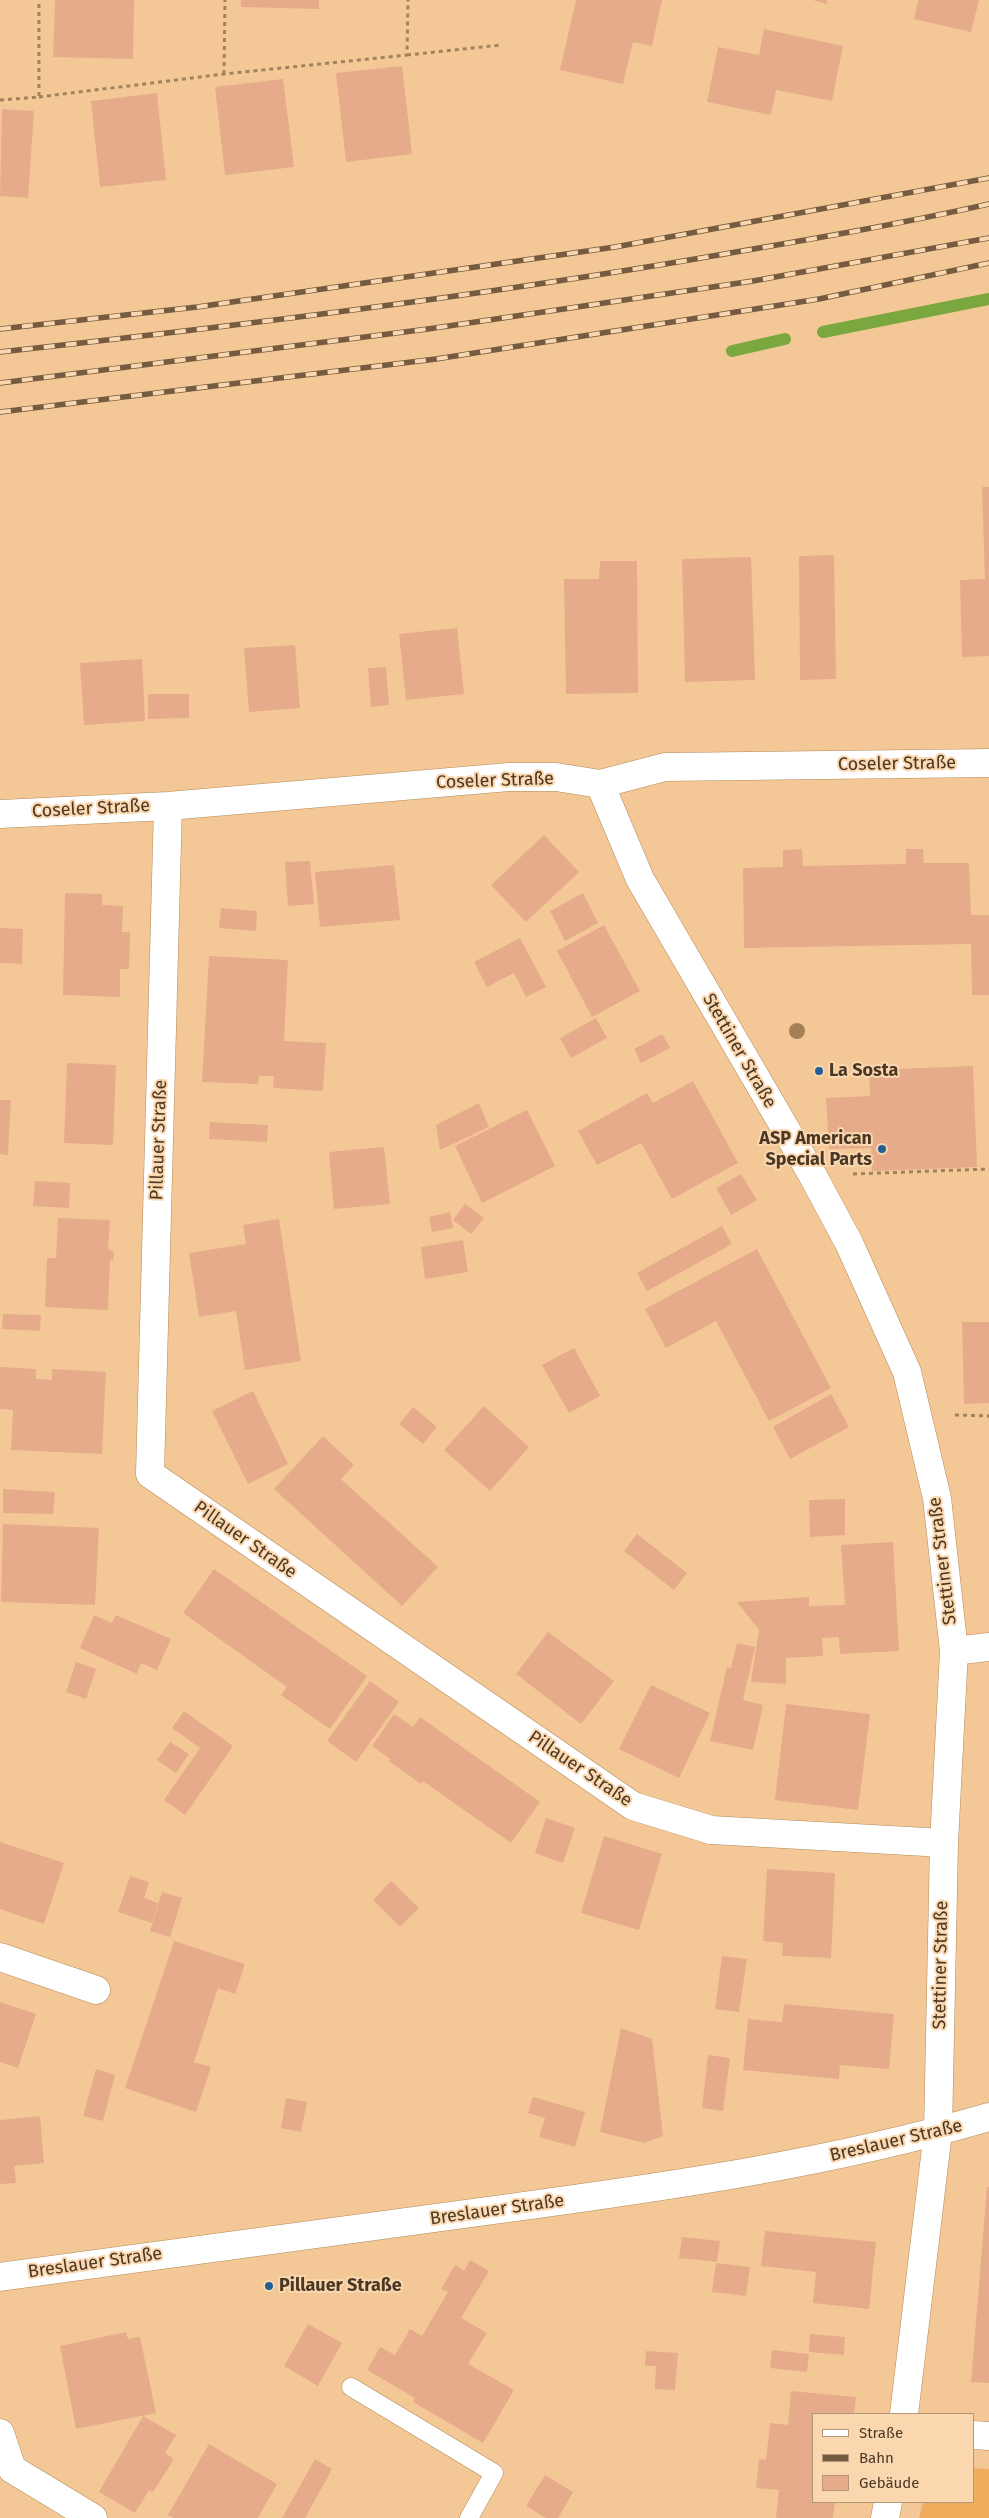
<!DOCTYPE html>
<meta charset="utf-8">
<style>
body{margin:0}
#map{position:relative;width:989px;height:2518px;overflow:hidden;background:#f4c896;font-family:"Fira Sans",sans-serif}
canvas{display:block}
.legend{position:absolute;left:812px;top:2413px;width:162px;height:90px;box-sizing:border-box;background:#fbd7b0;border:1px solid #b49778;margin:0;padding:6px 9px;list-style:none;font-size:15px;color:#4a3824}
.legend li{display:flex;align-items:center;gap:10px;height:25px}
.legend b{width:25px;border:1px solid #b49778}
</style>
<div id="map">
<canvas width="989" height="2518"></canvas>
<ul class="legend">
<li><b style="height:6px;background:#fff"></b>Straße</li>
<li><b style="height:6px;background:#755c41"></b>Bahn</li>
<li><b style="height:14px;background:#e6ab8b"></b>Gebäude</li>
</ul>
</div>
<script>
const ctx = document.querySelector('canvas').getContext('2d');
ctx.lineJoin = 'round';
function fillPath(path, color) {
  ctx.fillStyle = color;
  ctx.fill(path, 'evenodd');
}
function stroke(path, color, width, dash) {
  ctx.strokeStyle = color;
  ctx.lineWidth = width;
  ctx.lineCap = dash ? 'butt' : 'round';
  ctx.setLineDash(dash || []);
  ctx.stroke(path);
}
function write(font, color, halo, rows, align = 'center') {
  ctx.font = font + ' "Fira Sans",sans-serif';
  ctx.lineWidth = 4;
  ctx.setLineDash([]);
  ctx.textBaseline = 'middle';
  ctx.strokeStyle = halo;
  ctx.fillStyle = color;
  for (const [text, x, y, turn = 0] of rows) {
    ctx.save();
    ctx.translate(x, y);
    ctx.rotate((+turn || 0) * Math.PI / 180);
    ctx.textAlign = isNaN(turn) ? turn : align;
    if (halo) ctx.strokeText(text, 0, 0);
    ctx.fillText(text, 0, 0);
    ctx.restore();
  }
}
const green = new Path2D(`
 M973 2468 989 2469V2518H919L923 2502H973Z`);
const stream = new Path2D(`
 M823 332 989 299
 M732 351 785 339`);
const building = new Path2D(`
 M55 0H134L133 59 53 57Z
 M241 0H319V9L241 7Z
 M576 0H662L652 46 633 42 623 84 560 70Z
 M813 0H827V4Z
 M918 0H979L971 32 914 19Z
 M764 29 843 46 832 101 776 90 771 115 707 102 718 47 759 55Z
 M402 66 412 154 346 162 336 73Z
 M283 79 294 167 225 175 215 87Z
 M157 93 166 180 100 187 91 101Z
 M2 109 34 111 28 198 0 196Z
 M982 487H989V656L962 657 960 580 985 579Z
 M834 555 836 679 800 680 799 556Z
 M751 557 755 680 685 682 682 559Z
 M600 561H637L638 693 566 694 564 579H599Z
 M457 628 464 694 406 700 399 634Z
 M295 645 300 708 249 712 244 648Z
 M142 659 145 721 84 725 80 663Z
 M386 667 389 705 371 707 368 668Z
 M148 694H189V718L148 719Z
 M544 835 579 872 526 922 491 885Z
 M802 849 803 866 906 864V849H923L924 863H969L971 915H989V995H972L971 944 744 948 743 868 783 867V850Z
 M310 861 314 904 288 906 285 862Z
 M394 865 400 920 320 927 315 872Z
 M65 893 102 894V905L123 906 122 932H130L129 969H120V997L63 995Z
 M583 893 598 923 565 941 550 911Z
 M221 908 257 911 256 931 219 928Z
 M604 925 640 991 592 1017 557 951Z
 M0 928 23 929 22 964 0 963Z
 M520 938 546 987 526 997 514 973 487 987 474 962Z
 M209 956 288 960 284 1041 326 1043 323 1091 273 1088 274 1076H259L258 1084 202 1082Z
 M596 1018 607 1038 571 1058 560 1038Z
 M662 1034 670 1048 641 1063 634 1049Z
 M67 1063 116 1065 113 1145 64 1143Z
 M973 1066 977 1167 872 1171 871 1148 829 1149 826 1098 870 1096 869 1070Z
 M693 1081 738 1163 672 1199 641 1143 597 1165 578 1131 647 1093 653 1103Z
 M0 1100H11L8 1155 0 1154Z
 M479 1103 489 1127 440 1150 436 1125Z
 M527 1110 555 1166 482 1203 455 1146Z
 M210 1122 268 1125 267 1142 209 1139Z
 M384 1147 390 1204 334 1209 329 1152Z
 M741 1174 757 1200 731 1215 716 1188Z
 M35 1181 70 1183 69 1208 33 1206Z
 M465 1204 484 1218 471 1234 453 1220Z
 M450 1212 453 1228 432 1232 429 1217Z
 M58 1218 110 1220 108 1249 114 1252 113 1260H110L108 1310 45 1307 47 1258H56Z
 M279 1219 301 1361 245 1370 236 1311 199 1317 189 1253 246 1244 243 1225Z
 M722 1226 732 1244 647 1291 637 1273Z
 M463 1240 468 1272 425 1279 421 1247Z
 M757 1249 831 1388 769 1421 716 1321 666 1348 645 1309Z
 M3 1314 41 1315 40 1331 2 1329Z
 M962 1322H989V1403L964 1404Z
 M574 1348 600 1396 569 1413 542 1365Z
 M0 1367 36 1369V1379L52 1380V1369L106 1372 102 1454 11 1450 13 1410 0 1409Z
 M253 1391 288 1464 248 1484 212 1411Z
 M831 1394 849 1427 790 1459 773 1427Z
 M484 1406 529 1447 490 1491 444 1450Z
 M413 1407 437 1427 423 1444 399 1424Z
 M323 1436 354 1465 341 1479 438 1567 402 1606 274 1489Z
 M3 1489 55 1492 53 1514 3 1513Z
 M845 1499V1535L810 1537 809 1500Z
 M3 1524 99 1528 95 1605 1 1602Z
 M637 1534 687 1573 674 1590 624 1551Z
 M893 1542 899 1651 840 1654 839 1637 822 1638 823 1656 786 1658V1684L751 1682 759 1630 737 1602 809 1597V1606L845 1605 841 1545Z
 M214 1569 367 1676 330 1729 281 1695 287 1687 183 1613Z
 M94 1615 112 1623 116 1615 171 1639 157 1670 141 1663 137 1674 80 1648Z
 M548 1632 614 1681 581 1724 516 1674Z
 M737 1643 755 1647 743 1700 763 1705 753 1750 710 1741 727 1667 731 1668Z
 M76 1662 96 1669 86 1699 66 1692Z
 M370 1681 399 1702 356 1762 327 1741Z
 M651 1685 710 1713 679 1778 619 1749Z
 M786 1704 870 1714 858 1810 775 1800Z
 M184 1711 233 1746 185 1815 164 1800 200 1748 172 1728Z
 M394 1714 413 1727 420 1717 540 1802 511 1843 423 1781 421 1784 389 1761 390 1759 372 1746Z
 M170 1742 189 1754 176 1773 157 1760Z
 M546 1818 575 1828 563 1863 535 1853Z
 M604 1836 662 1854 639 1930 581 1913Z
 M0 1842 64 1863 44 1924 0 1909Z
 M767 1869 835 1873 831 1958 782 1956 783 1943 763 1941Z
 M130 1876 149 1882 144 1898 158 1903 152 1923 118 1912Z
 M391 1881 419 1908 400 1927 373 1900Z
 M162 1892 182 1898 170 1937 150 1931Z
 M174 1941 245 1964 235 1994 218 1988 194 2062 211 2067 196 2112 125 2088Z
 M722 1956 747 1959 739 2012 715 2009Z
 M0 2002 36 2014 18 2068 0 2062Z
 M784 2004 894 2014 889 2069 840 2065 839 2079 743 2070 748 2019 782 2022Z
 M621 2028 652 2039 663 2136 644 2143 600 2132Z
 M708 2055 730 2058 723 2111 702 2108Z
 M96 2069 115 2075 103 2121 83 2116Z
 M533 2097 585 2112 575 2147 539 2137 545 2118 528 2113Z
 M286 2098 307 2102 301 2132 281 2128Z
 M40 2116 44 2163 14 2166 16 2183 0 2184V2120Z
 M987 2187H989V2383L971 2382Z
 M765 2231 876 2242 869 2309 813 2303 816 2272 761 2266Z
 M682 2237 720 2241 717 2262 679 2258Z
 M470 2260 489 2271 461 2318 487 2333 468 2364 514 2390 483 2443 413 2402 415 2398 367 2370 380 2347 395 2355 410 2329 422 2336 448 2292 441 2289 455 2265 464 2271Z
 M716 2263 750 2267 746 2296 712 2292Z
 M308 2324 342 2343 318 2386 284 2366Z
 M126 2332 128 2339 140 2337 156 2413 76 2429 60 2346Z
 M810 2334 845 2337 844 2355 809 2352Z
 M772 2350 809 2354 807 2372 770 2368Z
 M646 2351 678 2353 675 2390 655 2389 656 2366H645Z
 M791 2391 856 2397 854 2414H813V2502H835L833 2518H776L779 2490 756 2488 759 2459 766 2460 770 2423 788 2425Z
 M143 2416 176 2435 165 2453 174 2459 153 2492 149 2490 135 2513 99 2492Z
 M209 2444 277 2484 258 2518H174L168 2515Z
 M315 2459 332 2469 305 2518H282Z
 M545 2475 573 2492 558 2518H546L526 2506Z`);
const path = new Path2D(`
 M407 55 501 45
 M224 74 225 0
 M39 97 224 74 407 55 408 0
 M0 100 39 97V0
 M845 1159 871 1158
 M853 1174 989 1169
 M955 1415 989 1416`);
const lane = new Path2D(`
 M351 2387 494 2473 469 2518`);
const street = new Path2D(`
 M600 784 640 879 813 1176 849 1243 907 1372 937 1498 954 1651 944 1843 938 2132 904 2414
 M168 806 150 1474 633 1806 711 1830 944 1843
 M0 814 168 806 509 777H556L600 784 665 767 989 763
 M954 1651 989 1647
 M0 1957 96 1990
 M0 2433 12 2469 93 2518
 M973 2435 989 2436
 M885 2518 888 2502`);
const secondary = new Path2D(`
 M0 2277C170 2253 340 2231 509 2208 671 2186 832 2163 989 2117`);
const rail = new Path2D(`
 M0 329 197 307 615 247 989 178
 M0 352C237 326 473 297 707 257 801 241 896 225 989 204
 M0 383 428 329 753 281 989 238
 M0 412 436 359 819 299 989 263`);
const trees = [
 [797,1031]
];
const markers = [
 [819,1071,5,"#225f95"],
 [882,1149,5,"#225f95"],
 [269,2286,5,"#225f95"]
];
const streetNames = [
 ["Coseler Straße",897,764,-1],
 ["Coseler Straße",495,781,-2],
 ["Coseler Straße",91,809,-3],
 ["Stettiner Straße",739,1051,60],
 ["Pillauer Straße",159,1140,-88],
 ["Pillauer Straße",245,1540,35],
 ["Stettiner Straße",943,1561,-97],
 ["Pillauer Straße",580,1769,34],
 ["Stettiner Straße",941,1965,-89],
 ["Breslauer Straße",896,2141,-13],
 ["Breslauer Straße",497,2210,-8],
 ["Breslauer Straße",95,2263,-8]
];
const poiNames = [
 ["La Sosta",829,1071],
 ["ASP American",872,1139,"right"],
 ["Special Parts",872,1160,"right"],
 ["Pillauer Straße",279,2286]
];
fillPath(green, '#f0ad5e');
stroke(stream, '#7aa73f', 12);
fillPath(building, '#e6ab8b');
stroke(lane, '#b28959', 19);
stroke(street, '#b28959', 29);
stroke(secondary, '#b28959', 29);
stroke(path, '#a1825e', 3, [4, 4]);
stroke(lane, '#fff', 18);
stroke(street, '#fff', 28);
stroke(secondary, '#fff', 28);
stroke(rail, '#755c41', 5.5);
stroke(rail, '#fbd7b0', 4, [11]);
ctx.fillStyle = '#a68055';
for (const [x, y] of trees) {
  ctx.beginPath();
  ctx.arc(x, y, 8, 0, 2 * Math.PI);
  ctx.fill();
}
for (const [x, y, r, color] of markers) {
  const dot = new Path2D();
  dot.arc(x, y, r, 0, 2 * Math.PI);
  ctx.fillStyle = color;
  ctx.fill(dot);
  stroke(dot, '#fbd7b0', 2);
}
write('18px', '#4a3824', '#fbd7b0', streetNames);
write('bold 18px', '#4a3824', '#fbd7b0', poiNames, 'left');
</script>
